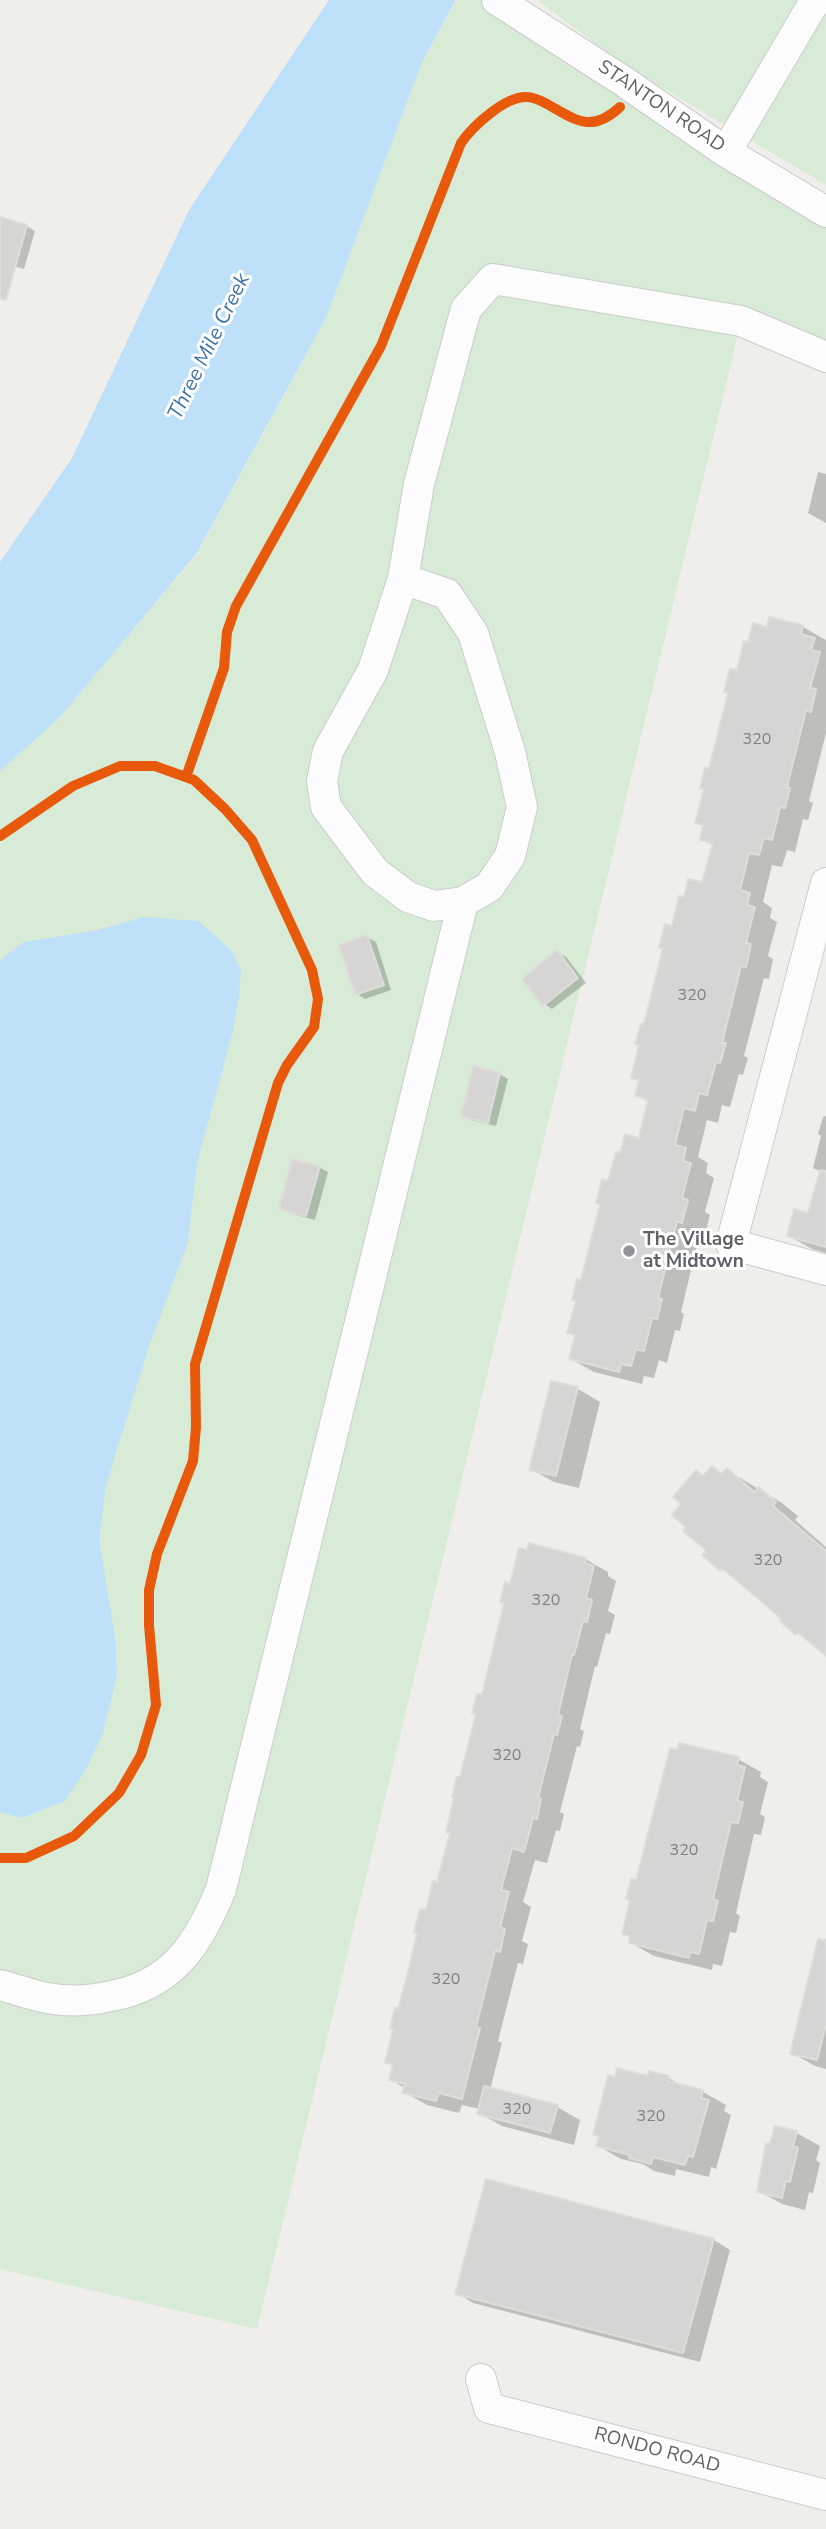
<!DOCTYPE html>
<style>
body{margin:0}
canvas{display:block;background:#efeeea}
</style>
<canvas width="826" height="2529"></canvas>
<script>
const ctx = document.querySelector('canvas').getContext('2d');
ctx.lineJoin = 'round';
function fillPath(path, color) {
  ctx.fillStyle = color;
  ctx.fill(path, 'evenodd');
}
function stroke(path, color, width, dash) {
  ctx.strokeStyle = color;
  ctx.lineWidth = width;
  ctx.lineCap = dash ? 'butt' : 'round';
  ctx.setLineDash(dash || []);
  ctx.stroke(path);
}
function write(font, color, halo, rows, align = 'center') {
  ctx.font = font + ' "Nunito Sans",sans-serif';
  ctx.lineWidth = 6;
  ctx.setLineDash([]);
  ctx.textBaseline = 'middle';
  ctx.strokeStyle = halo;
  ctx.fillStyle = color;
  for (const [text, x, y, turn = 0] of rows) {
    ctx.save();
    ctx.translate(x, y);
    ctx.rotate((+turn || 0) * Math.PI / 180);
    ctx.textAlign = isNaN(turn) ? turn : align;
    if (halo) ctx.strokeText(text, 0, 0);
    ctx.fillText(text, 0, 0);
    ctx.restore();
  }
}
const green = new Path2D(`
 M457 0H497L826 212V357L741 322 257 2329 0 2269V771L60 716 198 553 326 318 422 62Z
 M537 0H826V185L624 65Z`);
const water = new Path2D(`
 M329 0H456L422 62 326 318 197 553 60 717 0 771V562L72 458 189 210Z
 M144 917 198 921 231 950 235 957 241 971 239 995 233 1031 197 1163 188 1242 149 1346 106 1485 99 1539 115 1638 117 1676 102 1735 85 1771 65 1801 22 1818 0 1812V960L24 942 98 930Z`);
const shadow = new Path2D(`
 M0 219 26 226 35 231 24 269 0 262Z
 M818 472 826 474V523L808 513Z
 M771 619 803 627 826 640V733L809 801 813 803 808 820 803 819 795 852 787 850 782 867 772 865 763 902 772 908 770 918 777 922 768 956 773 959 769 979 764 978 744 1056 748 1058 743 1075 739 1074 730 1107 722 1105 718 1123 707 1120 698 1157 708 1163 706 1173 714 1178 705 1212 710 1215 705 1235 700 1233 681 1312 684 1314 680 1331 675 1330 667 1363 659 1360 654 1378 644 1376 642 1384 594 1372 571 1359 577 1337 569 1333 609 1183 621 1155 640 1140 649 1102 637 1095 640 1082 633 1077 673 928 685 900 703 884 714 846 702 839 710 771 738 672 749 644 768 629Z
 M367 937 376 942 391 990 365 999 357 994Z
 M557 953 566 957 586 983 552 1009 544 1004Z
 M499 1074 508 1079 496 1126 471 1120 463 1115Z
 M826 1116V1253L812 1249 789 1236 809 1215 821 1172 813 1168 821 1136 818 1134 823 1117Z
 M319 1167 328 1172 315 1220 290 1213 281 1208Z
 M552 1383 578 1389 600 1402 579 1488 554 1482 531 1469Z
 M712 1468 723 1474 727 1470 782 1503 798 1516 795 1520 826 1547V1654L797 1633 784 1619 739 1580 721 1569 708 1550 704 1477Z
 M585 1559 608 1572V1576L616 1581 608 1611 615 1615 610 1634 606 1633 597 1667 595 1666 580 1729 584 1731 580 1747 577 1746 560 1812 564 1814 560 1831 556 1830 547 1863 535 1860 523 1902 531 1907 522 1941 528 1944 523 1964 518 1963 498 2041 502 2043 490 2090 557 2107 580 2120 574 2145 502 2126 479 2113 480 2109 462 2105 459 2113 427 2105 404 2092 405 2088 391 2080 394 2066 387 2062 427 1912 439 1884 452 1833 462 1779 511 1586Z
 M738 1759 761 1772 760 1777 768 1782 760 1814 765 1817 761 1835 754 1834 736 1913 740 1916 736 1933 730 1932 722 1966 713 1964 712 1970 654 1956 631 1943 632 1938 624 1933 637 1882Z
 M826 1970V2069L815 2066 792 2053Z
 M649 2078H668L685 2087 703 2092 726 2105 724 2111 731 2115 716 2169 711 2167 709 2177 676 2169 675 2176 654 2171 643 2164 621 2159 598 2146Z
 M776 2128 797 2133 820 2146 816 2160 820 2163 813 2193 809 2192 805 2210 782 2204 759 2191Z
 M714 2240 730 2250 700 2362 473 2303 457 2293Z`);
const building = new Path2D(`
 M0 217 27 225 6 300 0 299Z
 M769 617 803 625 801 634 815 638 811 650 820 652 810 688 816 689 811 712 806 710 787 787 790 788 785 808 780 807 772 840 764 838 759 855 749 853 740 890 750 893 747 905 755 907 746 943 751 944 746 967 741 966 722 1043H726L720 1063 716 1062 707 1095 699 1093 695 1111 684 1108 675 1145 686 1148 683 1161 691 1163 682 1198 688 1200 682 1223 677 1221 658 1298 662 1299 657 1319 652 1318 644 1351 636 1349 631 1366 621 1364 619 1372 569 1359 575 1335 567 1333 576 1301 572 1300 577 1279 581 1280 589 1247 600 1204 596 1203 602 1179 608 1181 616 1152 620 1153 625 1134 639 1138 648 1099 635 1096 639 1080 631 1078 639 1045 635 1044 641 1024H644L663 948H659L665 924 672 926 679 896 684 897 688 879 702 882 713 843 700 840 703 825 695 823 704 789H700L705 768 709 769 728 693 724 692 730 669 737 670 744 641 748 642 753 623 767 627Z
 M367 935 384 985 355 995 339 945Z
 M557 950 578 978 543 1006 522 979Z
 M473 1066 500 1073 488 1123 461 1116Z
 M292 1159 320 1166 306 1216 279 1209Z
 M820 1170 826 1171V1247L787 1236 794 1209 808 1213Z
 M551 1381 578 1387 556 1476 529 1470Z
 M712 1466 721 1474 727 1468 754 1492 759 1487 776 1502 773 1506 826 1551V1656L798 1632 796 1635 780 1621 782 1619 722 1568 720 1571 702 1555 706 1550 683 1531 686 1527 672 1515 681 1504 673 1497 696 1470 703 1476Z
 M529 1543 586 1558 585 1563 594 1566 586 1598 592 1600 587 1622 583 1621 574 1655 572 1654 558 1715 562 1716 557 1735 554 1734 538 1798 541 1799 537 1819 533 1818 524 1852 512 1848 501 1890 509 1892 500 1927 505 1929 500 1952 495 1951 476 2027 480 2028 462 2099 439 2093 436 2101 402 2093 405 2084 389 2080 393 2064 385 2063 393 2029H390L395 2008 398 2009 407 1976 417 1933 414 1932 420 1909 426 1910 433 1881 437 1882 450 1833 446 1832 454 1798 452 1797 457 1777H460L476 1714 472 1713 477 1694 482 1695 504 1603 500 1602 505 1582 510 1584 519 1548 527 1550Z
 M679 1743 739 1757 737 1765 745 1767 737 1801 743 1802 738 1823 731 1822 713 1899 718 1901 713 1921 707 1920 699 1954 690 1952 689 1958 629 1943 630 1936 622 1934 630 1900 626 1899 631 1879 636 1880 670 1748 677 1750Z
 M818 1939 826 1940V2024L817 2060 790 2054Z
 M617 2068 648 2076 649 2071 669 2076 668 2081 703 2090 701 2098 709 2100 693 2157 688 2156 685 2165 653 2157 651 2164 629 2158 630 2155 596 2146 599 2136 593 2135 608 2075 615 2077Z
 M484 2086 558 2105 550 2133 477 2114Z
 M775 2126 797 2131 793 2146 798 2148 790 2182 786 2181 782 2198 757 2192 766 2143 770 2144Z
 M486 2179 714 2239 683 2353 455 2294Z`);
const minor = new Path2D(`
 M497 0 623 81 726 152 826 212
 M726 152 812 6 818 0
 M403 579 373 670 328 751 322 781 326 807 375 872 408 897 434 906 463 902
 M826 883 731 1244 826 1270
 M0 1985C16 1989 31 1995 47 1998 69 2002 90 2001 111 1996 173 1985 199 1943 221 1889L463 902 489 887 510 856 522 807 510 752 473 633 447 594 403 579 419 484 466 309 493 279 741 321 826 357
 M481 2379 489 2408 826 2495`);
const cycleway = new Path2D(`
 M186 777 224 668 227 632 236 606 381 346 461 143C473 126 505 96 527 97 534 97 541 101 547 104 577 121 592 133 620 107
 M0 836 73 786 120 766H155L194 780 225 809 252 840 312 970 318 999 314 1027 287 1065 278 1083 195 1364 196 1427 193 1461 157 1554 149 1590V1625L156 1705 141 1755 119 1793 74 1836 26 1858H0`);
const markers = [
 [629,1251,7,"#919496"]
];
const numberNames = [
 ["320",757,740],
 ["320",692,996],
 ["320",768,1561],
 ["320",546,1601],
 ["320",507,1756],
 ["320",684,1851],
 ["320",446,1980],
 ["320",517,2110],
 ["320",651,2117]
];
const streetNames = [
 ["STANTON ROAD",661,107,34],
 ["RONDO ROAD",657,2451,15]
];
const poiNames = [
 ["The Village",643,1240],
 ["at Midtown",643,1262]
];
const waterNames = [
 ["Three Mile Creek",210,347,-64]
];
fillPath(green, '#d8ebd6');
fillPath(water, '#bfe0f9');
fillPath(shadow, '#0003');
fillPath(building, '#d6d5d3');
stroke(building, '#deddd9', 2);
stroke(minor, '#cbcccc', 32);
stroke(minor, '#fdfcfc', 30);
stroke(cycleway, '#e8590c', 10);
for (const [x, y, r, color] of markers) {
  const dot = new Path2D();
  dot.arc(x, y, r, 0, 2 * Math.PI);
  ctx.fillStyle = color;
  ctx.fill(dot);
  stroke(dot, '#fff', 2.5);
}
write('16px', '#7e8184', null, numberNames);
write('19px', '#5f6368', '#fff', streetNames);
write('bold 19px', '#5f6368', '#fff', poiNames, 'left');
write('italic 21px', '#4174aa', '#fff', waterNames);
</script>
